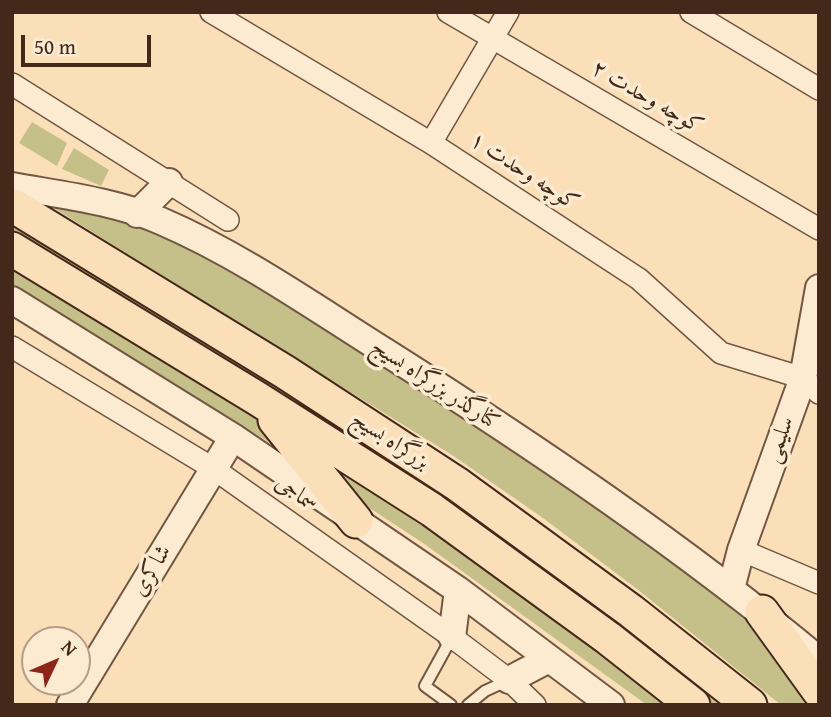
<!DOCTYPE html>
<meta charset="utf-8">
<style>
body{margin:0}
#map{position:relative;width:831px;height:717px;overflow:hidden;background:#fbdfb8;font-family:"Gentium Book Plus",serif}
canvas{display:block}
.frame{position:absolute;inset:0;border:14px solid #44291b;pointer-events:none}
.north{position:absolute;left:21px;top:626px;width:70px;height:70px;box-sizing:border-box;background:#fcead1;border:2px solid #b29d88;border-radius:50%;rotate:46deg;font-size:19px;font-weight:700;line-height:28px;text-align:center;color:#44291b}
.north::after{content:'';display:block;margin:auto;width:24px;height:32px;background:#8f2418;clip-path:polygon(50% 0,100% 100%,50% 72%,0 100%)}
.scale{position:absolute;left:21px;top:35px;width:130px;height:32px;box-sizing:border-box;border:4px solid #44291b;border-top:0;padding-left:9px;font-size:21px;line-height:24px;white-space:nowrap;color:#44291b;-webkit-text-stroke:5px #fcead1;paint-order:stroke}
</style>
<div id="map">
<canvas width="831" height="717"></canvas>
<div class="frame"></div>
<div class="north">N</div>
<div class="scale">50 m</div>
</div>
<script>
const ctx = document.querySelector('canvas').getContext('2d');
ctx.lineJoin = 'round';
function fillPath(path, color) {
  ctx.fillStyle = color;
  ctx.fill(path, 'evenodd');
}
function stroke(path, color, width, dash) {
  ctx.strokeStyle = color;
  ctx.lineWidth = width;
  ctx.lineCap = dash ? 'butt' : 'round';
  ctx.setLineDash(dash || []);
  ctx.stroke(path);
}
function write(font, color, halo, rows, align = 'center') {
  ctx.font = font + ' "Gentium Book Plus",Amiri,serif';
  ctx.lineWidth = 7;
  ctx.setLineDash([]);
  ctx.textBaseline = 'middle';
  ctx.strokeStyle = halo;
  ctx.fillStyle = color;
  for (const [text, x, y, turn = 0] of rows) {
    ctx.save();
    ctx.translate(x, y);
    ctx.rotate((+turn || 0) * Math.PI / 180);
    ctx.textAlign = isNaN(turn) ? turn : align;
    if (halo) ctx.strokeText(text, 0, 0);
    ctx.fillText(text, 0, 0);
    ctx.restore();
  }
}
const green = new Path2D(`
 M32 122 67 143 57 166 19 143Z
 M74 148 109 170 101 186 62 169Z
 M44 202 111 218 178 241 267 288 553 476 689 575 771 641 818 705H781L637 589 543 518 455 457Z
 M12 225C143 305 277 380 404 465 516 539 620 623 726 705H710L633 644 12 235Z
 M12 266C165 362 320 454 468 555 537 602 602 654 667 705H647L423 543 264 439 12 284Z`);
const service = new Path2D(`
 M451 705 425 686 452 637
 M468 705 485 691 509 680`);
const minor = new Path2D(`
 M211 12 431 143 639 279 721 353 803 378 819 393
 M448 12 819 229
 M691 12 819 89
 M12 84 228 220
 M431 143 508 12
 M12 347 214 469 452 637 509 680 535 705
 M741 550 819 583`);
const tertiary = new Path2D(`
 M12 186C61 195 115 201 161 221 240 255 311 305 384 351 534 446 682 546 819 660
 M137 214 169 182
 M12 300 233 437 458 590 611 705
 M731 589 741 550 803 378 819 288
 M452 637 458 590
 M509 680 549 659
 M70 705 233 437`);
const trunk = new Path2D(`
 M12 205 285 372 457 484 631 611 750 705
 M12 249 258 399 432 510 608 638 693 705
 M275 420 356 521
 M762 612 819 691`);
const streetNames = [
 ["کوچه وحدت ۲",647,98,30],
 ["کوچه وحدت ۱",524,172,33],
 ["کنارگذر بزرگراه بسیج",435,385,33],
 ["سلیمی",780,440,-70],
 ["بزرگراه بسیج",390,441,33],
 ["سماجی",296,494,35],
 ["شاکری",152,571,-59]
];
fillPath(green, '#c5c08a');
stroke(service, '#725642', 14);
stroke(minor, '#725642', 24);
stroke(tertiary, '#725642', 30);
stroke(trunk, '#44291b', 37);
stroke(service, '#fcead1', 10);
stroke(minor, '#fcead1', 21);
stroke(tertiary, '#fcead1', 26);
stroke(trunk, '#fbdfb8', 33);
write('23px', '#44291b', '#fcead1', streetNames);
</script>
